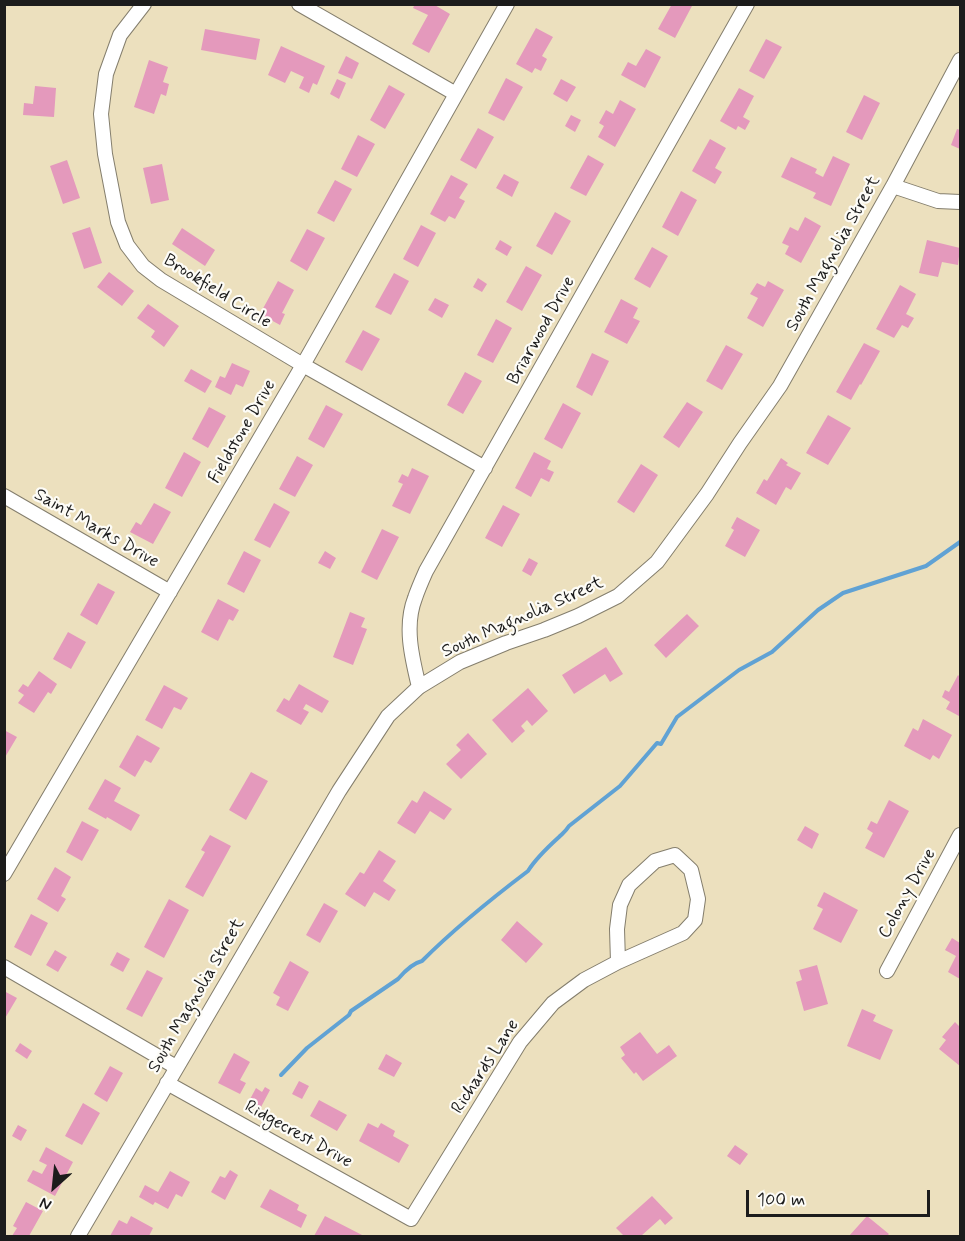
<!DOCTYPE html>
<style>
body{margin:0}
#map{position:relative;width:965px;height:1241px;overflow:hidden;background:#ece0be;font-family:Mynerve,sans-serif}
canvas{display:block}
.frame{position:absolute;inset:0;border:6px solid #1c1c1c;pointer-events:none}
.north{position:absolute;left:24px;top:1157px;width:60px;height:60px;-webkit-text-stroke:4px #fdfcf7;paint-order:stroke;rotate:207deg;font-size:16px;font-weight:700;line-height:24px;text-align:center;color:#1c1c1c}
.north::after{content:'';display:block;margin:auto;width:21px;height:27px;background:#1c1c1c;clip-path:polygon(50% 0,100% 100%,50% 72%,0 100%)}
.scale{position:absolute;left:746px;top:1190px;width:184px;height:27px;box-sizing:border-box;border:3px solid #1c1c1c;border-top:0;padding-left:8px;font-size:18px;line-height:21px;white-space:nowrap;color:#1c1c1c;-webkit-text-stroke:4px #fdfcf7;paint-order:stroke}
</style>
<div id="map">
<canvas width="965" height="1241"></canvas>
<div class="frame"></div>
<div class="north">N</div>
<div class="scale">100 m</div>
</div>
<script>
const ctx = document.querySelector('canvas').getContext('2d');
ctx.lineJoin = 'round';
function stroke(path, color, width, dash) {
  ctx.strokeStyle = color;
  ctx.lineWidth = width;
  ctx.lineCap = dash ? 'butt' : 'round';
  ctx.setLineDash(dash || []);
  ctx.stroke(path);
}
function fillPath(path, color) {
  ctx.fillStyle = color;
  ctx.fill(path, 'evenodd');
}
function write(font, color, halo, rows, align = 'center') {
  ctx.font = font + ' Mynerve,sans-serif';
  ctx.lineWidth = 4.5;
  ctx.setLineDash([]);
  ctx.textBaseline = 'middle';
  ctx.strokeStyle = halo;
  ctx.fillStyle = color;
  for (const [text, x, y, turn = 0] of rows) {
    ctx.save();
    ctx.translate(x, y);
    ctx.rotate((+turn || 0) * Math.PI / 180);
    ctx.textAlign = isNaN(turn) ? turn : align;
    if (halo) ctx.strokeText(text, 0, 0);
    ctx.fillText(text, 0, 0);
    ctx.restore();
  }
}
const stream = new Path2D(`
 M281 1075 307 1048 349 1015 351 1011 398 979C404 972 413 963 422 961 455 928 491 899 528 871 536 858 548 847 559 837 563 833 566 831 569 826L620 786 657 743 661 744 677 717 739 670 772 652 818 610 843 593 926 566 960 542`);
const building = new Path2D(`
 M415 4H433L450 14 429 53 412 44 428 15 413 8Z
 M672 4H693L675 38 658 29Z
 M536 28 553 37 542 56 547 59 541 71 535 68 532 73 516 64Z
 M205 29 260 39 256 60 201 50Z
 M766 39 782 47 764 79 749 71Z
 M281 46 325 66 317 85 313 83 309 93 299 88 304 77 291 71 285 83 268 75Z
 M646 49 661 57 645 88 621 75 628 62 636 66Z
 M346 56 359 63 352 79 338 73Z
 M149 60 168 67 163 82 169 84 166 96 161 94 154 114 134 107Z
 M506 78 523 87 504 121 488 113Z
 M337 79 346 83 339 99 330 94Z
 M561 79 576 87 567 102 553 94Z
 M389 85 405 94 385 129 370 120Z
 M35 86 56 88 54 117 23 115 24 103 33 104Z
 M739 88 754 96 743 117 750 121 745 130 738 126 736 130 720 121Z
 M864 95 880 103 862 140 846 132Z
 M620 100 636 109 615 147 598 137 604 126 599 123 606 110 613 114Z
 M571 115 581 120 575 132 565 126Z
 M478 128 494 137 476 169 460 160Z
 M957 129 960 130V149L951 145Z
 M358 135 375 144 357 177 341 169Z
 M710 139 726 148 715 168 722 172 715 184 692 171Z
 M588 155 604 164 586 196 570 188Z
 M833 156 850 164 831 206 813 198 816 193 781 177 791 157 817 169 815 173 823 177Z
 M67 160 80 198 63 204 50 166Z
 M162 164 169 200 151 204 143 168Z
 M504 174 519 182 512 197 496 188Z
 M451 175 468 184 459 198 465 201 455 219 449 216 445 222 430 214Z
 M335 180 352 189 334 222 317 213Z
 M681 191 697 200 678 236 662 227Z
 M555 212 571 221 552 255 536 246Z
 M805 217 821 226 801 263 785 254 789 246 782 243 790 227 798 231Z
 M421 225 436 233 418 267 403 259Z
 M90 227 102 263 84 269 72 233Z
 M182 228 215 250 205 266 172 244Z
 M307 229 325 238 307 271 290 261Z
 M500 240 512 247 507 256 495 249Z
 M927 240 960 248 958 265 942 262 938 277 919 273Z
 M652 247 668 256 650 288 634 279Z
 M526 266 542 275 522 311 506 302Z
 M109 272 134 291 122 306 97 287Z
 M394 273 409 281 391 315 375 307Z
 M478 278 487 284 482 292 473 287Z
 M278 281 294 290 282 313 285 314 280 325 260 314Z
 M768 281 784 290 763 327 747 318 758 298 750 294 757 283 765 287Z
 M900 285 916 294 906 314 914 318 908 328 902 325 894 338 876 329Z
 M435 298 449 305 442 318 428 310Z
 M621 299 638 308 633 318 640 321 627 344 604 332Z
 M148 304 179 326 164 347 151 337 155 331 137 318Z
 M496 319 512 328 493 363 477 355Z
 M363 330 380 339 362 371 345 362Z
 M864 343 880 351 861 385 860 384 851 400 836 392Z
 M726 345 743 354 722 390 706 381Z
 M592 353 609 361 592 396 576 387Z
 M232 363 250 371 243 387 236 384 231 395 215 387 220 376 225 378Z
 M191 369 212 381 205 393 184 381Z
 M465 372 482 381 463 414 447 405Z
 M687 402 703 412 679 448 663 437Z
 M563 403 581 413 562 449 544 439Z
 M326 405 343 414 324 448 308 439Z
 M209 407 226 416 208 448 192 439Z
 M828 415 851 428 828 465 806 453Z
 M184 452 201 462 182 497 165 488Z
 M534 452 551 461 547 469 554 472 549 482 541 478 531 497 515 488Z
 M297 456 313 465 295 497 279 489Z
 M781 458 788 463 786 465 801 473 791 490 786 487 776 505 756 493 764 479 767 481Z
 M641 464 658 475 634 513 617 502Z
 M412 468 429 476 410 514 392 506 403 484 398 482 402 474 408 477Z
 M154 503 171 512 153 544 130 532 136 522 141 525Z
 M274 503 290 512 270 548 254 540Z
 M503 505 520 514 502 547 485 538Z
 M737 517 760 530 745 557 725 546 734 530 731 528Z
 M382 529 399 537 377 580 361 572Z
 M244 551 261 560 244 593 227 584Z
 M325 551 336 558 330 569 318 563Z
 M529 558 538 563 531 576 522 571Z
 M98 583 115 592 97 625 80 615Z
 M218 599 239 610 233 621 229 619 218 641 201 632Z
 M350 612 365 618 361 627 367 629 353 665 333 657Z
 M687 614 699 626 666 658 654 645Z
 M68 632 86 642 71 669 53 659Z
 M606 647 623 674 610 682 605 674 574 694 562 675Z
 M39 671 57 684 51 694 48 692 34 713 18 703 24 695 18 691 23 684 28 687Z
 M958 675 960 677V712L959 716 946 709 950 702 942 697 945 690 949 692Z
 M299 684 329 701 322 713 306 704 303 709 309 712 301 725 276 711 284 698 289 701Z
 M164 685 188 698 181 710 174 707 162 729 145 720Z
 M528 688 548 711 532 726 527 720 521 726 525 731 512 743 492 720Z
 M923 719 952 735 939 759 933 755 930 760 904 746 913 728 918 731Z
 M4 730 17 737 4 759Z
 M468 733 487 754 461 779 446 764 461 750 456 745Z
 M137 735 160 748 151 763 145 760 135 777 119 767Z
 M251 772 268 781 246 820 229 810Z
 M105 779 121 788 114 801 140 815 131 831 107 817 106 819 88 809Z
 M424 791 452 809 444 820 430 811 415 834 397 823 412 800 417 803Z
 M889 800 909 811 884 858 865 848 873 833 867 829 871 821 877 824Z
 M82 821 99 830 82 861 66 852Z
 M805 826 819 834 812 849 797 840Z
 M210 835 231 846 203 897 185 887 205 852 201 850Z
 M379 850 396 861 383 881 396 890 389 901 374 892 365 907 345 894 360 872 364 874Z
 M55 867 71 877 61 896 66 899 58 912 37 899Z
 M824 892 858 910 841 943 813 929 823 909 817 906Z
 M169 899 189 910 164 958 144 947Z
 M324 903 338 911 320 943 306 935Z
 M31 914 48 923 31 956 14 947Z
 M517 921 543 944 526 963 501 940Z
 M952 938 960 943V979L948 972 956 956 945 950Z
 M55 950 67 957 58 972 46 965Z
 M117 952 130 959 123 972 110 965Z
 M290 961 309 972 288 1011 276 1005 280 997 273 993Z
 M817 965 828 1004 804 1011 796 982 802 980 799 970Z
 M147 970 163 978 142 1017 126 1009Z
 M4 991 17 998 4 1020Z
 M862 1009 876 1015 873 1021 893 1030 880 1060 847 1046Z
 M955 1022 960 1027V1066L939 1049 946 1040 942 1037Z
 M640 1032 657 1054 669 1045 677 1056 643 1081 636 1072 634 1074 621 1058 625 1055 620 1047Z
 M20 1043 32 1051 27 1059 15 1051Z
 M234 1053 250 1062 240 1080 246 1083 240 1094 218 1083Z
 M386 1054 402 1063 394 1077 378 1069Z
 M110 1066 123 1073 107 1102 94 1094Z
 M299 1081 309 1086 302 1099 292 1094Z
 M265 1087 270 1090 261 1107 249 1101 256 1088 262 1092Z
 M319 1100 347 1115 337 1131 310 1116Z
 M83 1103 100 1113 82 1145 65 1136Z
 M368 1123 378 1128 381 1123 395 1131 393 1136 409 1145 399 1163 359 1141Z
 M18 1125 27 1130 21 1141 12 1136Z
 M735 1145 748 1154 740 1165 727 1156Z
 M46 1147 73 1162 55 1196 27 1181 33 1170 42 1174 47 1165 39 1161Z
 M230 1170 238 1175 225 1200 211 1192 220 1176 225 1178Z
 M170 1171 190 1182 182 1197 176 1194 168 1209 155 1202 153 1205 139 1197 145 1185 158 1192Z
 M270 1189 299 1205 297 1210 307 1215 301 1228 260 1207Z
 M652 1196 673 1218 665 1225 660 1219 641 1236H624L616 1228Z
 M26 1202 43 1211 29 1236H12L17 1228 13 1226Z
 M131 1216 153 1228 149 1236H110L119 1220 127 1224Z
 M325 1216 364 1236H314Z
 M867 1216 889 1234 887 1236H849Z`);
const street = new Path2D(`
 M144 4 120 35 106 74 101 114 105 154 118 222 127 245 143 266 161 280 303 365 485 468
 M299 4 456 94
 M893 186 938 201 960 202
 M4 496 170 592
 M419 687C412 658 404 626 415 598 418 589 422 580 426 571L747 4
 M675 855 691 870 698 899 695 920 683 933 618 962 617 929 620 905 629 885 655 861Z
 M4 874 303 365 507 4
 M4 967 176 1067
 M887 971 960 835
 M167 1083 411 1219 520 1042 553 1003 584 980 618 962
 M78 1236 339 791 388 716 419 687 460 662 506 643 544 630 578 616 618 596 657 562 707 494 740 443 780 386 893 186 960 60`);
const streetNames = [
 ["South Magnolia Street",834,254,-61],
 ["Brookfield Circle",217,292,32],
 ["Briarwood Drive",542,331,-61],
 ["Fieldstone Drive",243,432,-60],
 ["Saint Marks Drive",96,529,30],
 ["South Magnolia Street",523,618,-24],
 ["Colony Drive",908,894,-61],
 ["South Magnolia Street",197,996,-60],
 ["Richards Lane",486,1067,-57],
 ["Ridgecrest Drive",298,1135,29]
];
stroke(stream, '#60a2d4', 4);
fillPath(building, '#e499bc');
stroke(street, '#847e6d', 16);
stroke(street, '#fff', 14);
write('18px', '#1c1c1c', '#fdfcf7', streetNames);
</script>
